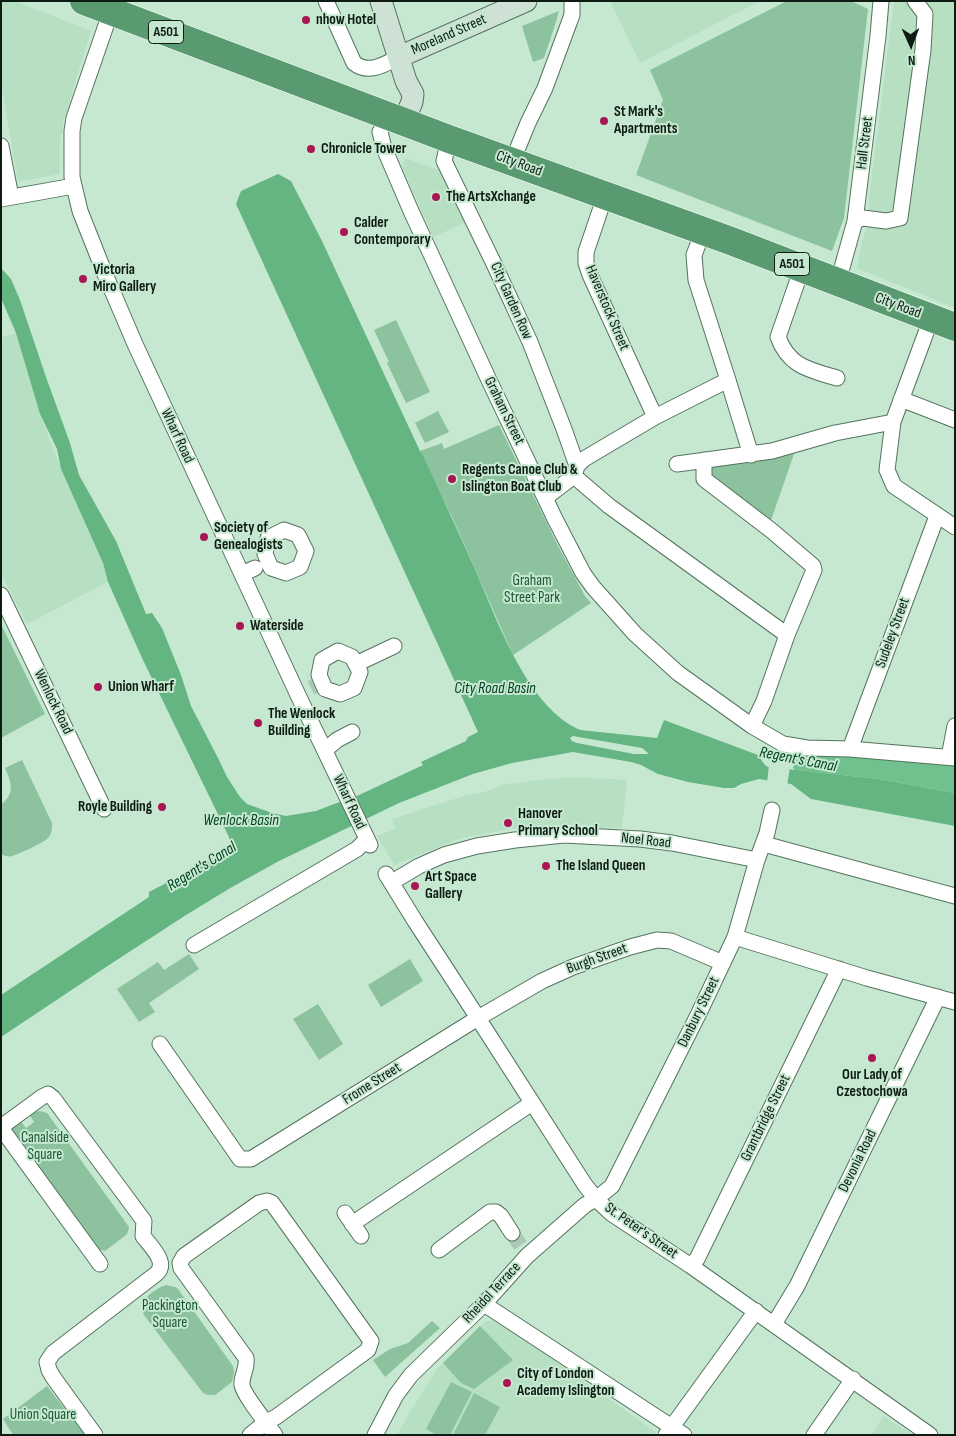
<!DOCTYPE html>
<style>
body{margin:0}
#map{position:relative;width:956px;height:1436px;overflow:hidden;background:#c6e8d0;font-family:"Sofia Sans Condensed",sans-serif}
canvas{display:block}
.frame{position:absolute;inset:0;border:2px solid #0e1b13;pointer-events:none}
.north{position:absolute;left:886px;top:20px;width:50px;height:50px;-webkit-text-stroke:4px #c6e8d0;paint-order:stroke;rotate:178deg;font-size:14px;font-weight:700;line-height:20px;text-align:center;color:#0e1b13}
.north::after{content:'';display:block;margin:auto;width:18px;height:22px;background:#0e1b13;clip-path:polygon(50% 0,100% 100%,50% 72%,0 100%)}
</style>
<div id="map">
<canvas width="956" height="1436"></canvas>
<div class="frame"></div>
<div class="north">N</div>
</div>
<script>
const ctx = document.querySelector('canvas').getContext('2d');
ctx.lineJoin = 'round';
function fillPath(path, color) {
  ctx.fillStyle = color;
  ctx.fill(path, 'evenodd');
}
function stroke(path, color, width, dash) {
  ctx.strokeStyle = color;
  ctx.lineWidth = width;
  ctx.lineCap = dash ? 'butt' : 'round';
  ctx.setLineDash(dash || []);
  ctx.stroke(path);
}
function write(font, color, halo, rows, align = 'center') {
  ctx.font = font + ' "Sofia Sans Condensed",sans-serif';
  ctx.lineWidth = 4;
  ctx.setLineDash([]);
  ctx.textBaseline = 'middle';
  ctx.strokeStyle = halo;
  ctx.fillStyle = color;
  for (const [text, x, y, turn = 0] of rows) {
    ctx.save();
    ctx.translate(x, y);
    ctx.rotate((+turn || 0) * Math.PI / 180);
    ctx.textAlign = isNaN(turn) ? turn : align;
    if (halo) ctx.strokeText(text, 0, 0);
    ctx.fillText(text, 0, 0);
    ctx.restore();
  }
}
const built = new Path2D(`
 M1 1H15L91 31 63 123V130L60 139V174L18 182 1 81Z
 M610 1H760L640 63Z
 M894 1H955V308L857 268 862 241 868 225 869 198Z
 M405 158 444 172 467 222 433 237 402 167Z
 M16 333 40 414 61 469 103 563 108 582 27 624 1 574V337Z
 M574 777 627 780 622 828 563 827 510 829 459 839 394 865 377 836 395 829 392 819 464 796 484 792 503 785 537 780Z
 M494 1320 538 1349 656 1432 653 1435H397L410 1412 436 1370 485 1322Z
 M884 1416 912 1435H871Z`);
const green = new Path2D(`
 M787 1H851L868 9 844 218 832 251 636 175 663 100 650 70Z
 M559 11C555 27 549 42 544 58L533 62 522 26Z
 M396 320 430 392 406 403 387 363 389 362 374 330Z
 M438 411 449 432 425 443 415 423Z
 M499 425 557 544 585 596 591 603 513 655 453 519 420 451 442 443 444 449Z
 M795 451 769 526 709 475 711 466 761 461Z
 M1 624 45 714 1 738Z
 M22 760 52 823C52 829 52 834 48 838 43 843 19 854 12 856 8 857 5 856 1 854V805C15 793 12 784 5 768Z
 M189 954 199 969 149 1003 155 1012 139 1022 117 989 158 962 164 970Z
 M410 959 423 981 381 1007 368 985Z
 M318 1004 343 1044 319 1060 293 1019Z
 M40 1111 47 1113 129 1227 128 1232 126 1235 105 1251 94 1248 12 1130 13 1125 20 1120 26 1128 34 1122 29 1114 33 1112Z
 M166 1285 175 1287 178 1289 233 1366 234 1373 232 1382 215 1395H208L203 1393 144 1315C139 1299 153 1290 166 1285Z
 M432 1321 440 1328 385 1377 373 1360 390 1349 408 1343Z
 M480 1326 513 1360 474 1389 461 1383 443 1363Z
 M451 1382 472 1392 450 1435H437L426 1429Z
 M47 1386 85 1435H13L3 1419Z
 M474 1393 500 1407 485 1435H453Z`);
const forest = new Path2D(`
 M843 753 955 761V793L879 779 795 770 793 768 795 760Z`);
const water = new Path2D(`
 M278 174 291 181 322 241 420 451 423 456C441 493 457 530 474 567 497 619 526 706 580 730L657 738 664 720 758 755 765 765 768 767 879 779 955 793V826L811 799 791 784 759 779 741 784 734 788H724L688 782 658 774 641 765 631 762 573 752 512 763 473 774 399 803 279 861 232 887 186 915 106 967 1 1037V995L149 897V892L178 877 225 850 230 845 229 837 142 658 108 582 103 563 61 469 57 449 40 414 16 333 1 298V268L11 279 20 300 46 377 70 443 79 475 116 541 146 614 152 613 162 628 181 675 191 706 218 758 227 777 240 797 247 804 272 813 286 816 316 811 334 804 357 796 423 765 421 762 466 741 468 737 478 732 236 204 241 191ZM573 736 642 748 649 754H634L577 743 572 741 570 738Z`);
const pier = new Path2D(`
 M769 765 790 767 787 786 767 783Z`);
const streetTunnel = new Path2D(`
 M311 688 315 686
 M512 1233 522 1248`);
const street = new Path2D(`
 M326 1 354 63C369 75 385 64 399 57
 M111 11 74 118 72 131V177L80 211 105 274 135 344 298 695 370 845
 M389 115 380 132 384 148 411 211 488 378 555 519 583 573 593 587 635 634 678 673 752 726 783 744 807 748 850 749 955 758
 M449 139 444 161 495 266 530 342 564 429 577 466
 M1 146 11 197
 M512 162 528 123 545 88 569 23 572 15V1
 M605 196 586 252V263L590 275 655 417
 M1 199 74 186
 M855 221 863 218 886 221 900 218 923 50 925 14 915 1
 M703 231 694 255 696 280 728 380 751 455
 M802 268 778 337C789 367 810 370 837 378
 M838 282 855 221 878 36 881 1
 M931 319 893 422 887 470 894 486 955 527
 M901 399 955 420
 M704 460V479L772 531 813 566 814 570 787 635 764 701 752 726
 M677 464 772 451 835 433 893 422
 M574 476 609 506 787 635
 M545 498 574 476 577 466 584 459 655 417 728 380
 M284 530 298 535 306 551 300 567 286 573 271 568 265 554 268 538Z
 M242 574 255 568
 M1 595 104 809
 M338 651 352 657 360 672 354 688 340 694 325 689 319 675 322 660Z
 M356 664 394 646
 M850 749 937 516
 M325 750 337 740 352 732
 M949 757 955 726
 M764 844 955 896
 M386 874 415 921 467 1001 585 1185 596 1199 612 1214 691 1266 930 1435
 M392 882 419 866 444 855 477 846 515 840 564 835 640 839 672 843 757 860
 M735 937 867 978 955 1002
 M194 945 357 849 367 839
 M160 1044 240 1159H251L478 1018 542 981 573 967 630 947 657 940 671 941 723 963
 M1 1127 42 1097 48 1094 53 1098 144 1221 143 1236C151 1247 169 1263 156 1274L53 1353 47 1362 49 1370 53 1377 95 1435
 M1 1128 100 1264
 M345 1213 361 1236
 M352 1224 532 1103
 M439 1250 490 1212H496L501 1216 512 1233
 M691 1266 697 1259 839 969
 M484 1304 684 1435
 M774 1324 797 1286 938 997
 M250 1435 266 1422 276 1417 368 1350 371 1341 272 1203 267 1201 259 1203 184 1256 180 1263 181 1268 246 1358C248 1368 241 1376 242 1385 243 1394 268 1425 275 1435
 M375 1435 396 1395 411 1375 484 1304 527 1256 585 1205 596 1199 612 1186 699 1013 735 937 757 860 767 833 772 810
 M666 1435 756 1311
 M814 1435 853 1379`);
const secondary = new Path2D(`
 M381 1 406 81 413 94 412 102 404 121
 M399 57 526 1`);
const highway = new Path2D(`
 M84 1 449 139 731 241 955 327`);
const markers = [
 [306,20,5,"#a81754"],
 [604,121,5,"#a81754"],
 [311,149,5,"#a81754"],
 [436,197,5,"#a81754"],
 [344,232,5,"#a81754"],
 [83,279,5,"#a81754"],
 [452,479,5,"#a81754"],
 [204,537,5,"#a81754"],
 [240,626,5,"#a81754"],
 [98,687,5,"#a81754"],
 [258,723,5,"#a81754"],
 [162,807,5,"#a81754"],
 [508,823,5,"#a81754"],
 [546,866,5,"#a81754"],
 [415,886,5,"#a81754"],
 [872,1058,5,"#a81754"],
 [507,1383,5,"#a81754"]
];
const shields = [
 [166,32,35],
 [792,264,35]
];
const shieldNames = [
 ["A501",166,32],
 ["A501",792,264]
];
const poiNames = [
 ["nhow Hotel",316,20],
 ["St Mark's",614,112],
 ["Apartments",614,129],
 ["Chronicle Tower",321,149],
 ["The ArtsXchange",446,197],
 ["Calder",354,223],
 ["Contemporary",354,240],
 ["Victoria",93,270],
 ["Miro Gallery",93,287],
 ["Regents Canoe Club &",462,470],
 ["Islington Boat Club",462,487],
 ["Society of",214,528],
 ["Genealogists",214,545],
 ["Waterside",250,626],
 ["Union Wharf",108,687],
 ["The Wenlock",268,714],
 ["Building",268,731],
 ["Royle Building",152,807,"right"],
 ["Hanover",518,814],
 ["Primary School",518,831],
 ["The Island Queen",556,866],
 ["Art Space",425,877],
 ["Gallery",425,894],
 ["Our Lady of",872,1075,"center"],
 ["Czestochowa",872,1092,"center"],
 ["City of London",517,1374],
 ["Academy Islington",517,1391]
];
const streetNames = [
 ["Moreland Street",449,35,-24],
 ["Hall Street",865,143,-83],
 ["City Road",519,164,21],
 ["City Garden Row",511,301,66],
 ["City Road",898,306,21],
 ["Haverstock Street",607,308,67],
 ["Graham Street",504,411,64],
 ["Wharf Road",177,436,65],
 ["Sudeley Street",893,633,-70],
 ["Wenlock Road",53,702,64],
 ["Wharf Road",349,802,65],
 ["Noel Road",646,841,6],
 ["Burgh Street",597,959,-20],
 ["Danbury Street",699,1012,-64],
 ["Frome Street",372,1084,-32],
 ["Grantbridge Street",766,1118,-64],
 ["Devonia Road",858,1161,-64],
 ["St. Peter's Street",641,1231,35],
 ["Rheidol Terrace",492,1293,-47]
];
const parkNames = [
 ["Graham",532,581],
 ["Street Park",532,598],
 ["Canalside",45,1138],
 ["Square",45,1155],
 ["Packington",170,1306],
 ["Square",170,1323],
 ["Union Square",43,1415]
];
const waterNames = [
 ["City Road Basin",495,689],
 ["Regent's Canal",798,760,11],
 ["Wenlock Basin",241,821],
 ["Regent's Canal",202,867,-32]
];
fillPath(built, '#b7e0c3');
fillPath(green, '#8cc29d');
fillPath(forest, '#70c18d');
fillPath(water, '#64b582');
fillPath(pier, '#c6e8d0');
stroke(streetTunnel, '#aac9b4', 15, [15, 8]);
stroke(street, '#54735e', 17);
stroke(secondary, '#54735e', 23);
stroke(highway, '#fff', 29);
stroke(street, '#fff', 15);
stroke(secondary, '#cde1d4', 21);
stroke(highway, '#599a70', 28);
for (const [x, y, r, color] of markers) {
  const dot = new Path2D();
  dot.arc(x, y, r, 0, 2 * Math.PI);
  ctx.fillStyle = color;
  ctx.fill(dot);
  stroke(dot, '#c6e8d0', 2);
}
for (const [x, y, w] of shields) {
  const box = new Path2D();
  box.roundRect(x - w / 2, y - 11.5, w, 23, 4);
  ctx.fillStyle = '#c6e8d0';
  ctx.fill(box);
  stroke(box, '#0e1b13', 1);
}
write('bold 14px', '#0e1b13', null, shieldNames);
write('bold 15px', '#0e1b13', '#c6e8d0', poiNames, 'left');
write('15px', '#0e1b13', '#c6e8d0', streetNames);
write('15px', '#1a5533', '#c6e8d0', parkNames);
write('italic 16px', '#004221', '#c6e8d0', waterNames);
</script>
